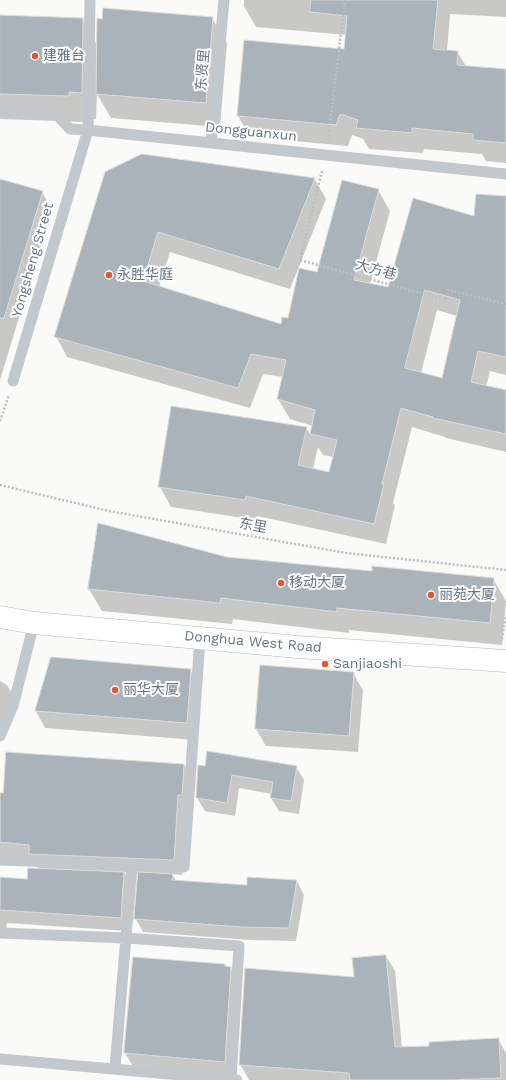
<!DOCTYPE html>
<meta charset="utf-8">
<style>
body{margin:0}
canvas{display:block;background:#fafaf8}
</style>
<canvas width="506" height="1080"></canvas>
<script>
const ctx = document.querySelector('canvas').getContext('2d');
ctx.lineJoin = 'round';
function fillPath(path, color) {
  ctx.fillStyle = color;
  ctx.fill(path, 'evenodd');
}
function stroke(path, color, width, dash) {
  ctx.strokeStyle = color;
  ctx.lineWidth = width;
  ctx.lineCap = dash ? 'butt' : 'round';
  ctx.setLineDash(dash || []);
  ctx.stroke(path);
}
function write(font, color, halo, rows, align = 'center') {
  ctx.font = font + ' "Work Sans","Noto Sans SC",sans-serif';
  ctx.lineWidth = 4;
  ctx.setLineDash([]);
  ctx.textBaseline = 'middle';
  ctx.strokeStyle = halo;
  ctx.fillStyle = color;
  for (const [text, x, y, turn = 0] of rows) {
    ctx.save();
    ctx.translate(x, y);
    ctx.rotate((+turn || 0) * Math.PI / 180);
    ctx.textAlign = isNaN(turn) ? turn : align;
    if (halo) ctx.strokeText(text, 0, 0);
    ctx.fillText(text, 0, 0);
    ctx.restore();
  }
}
const shadow = new Path2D(`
 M244 0H506V17L450 14 447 51 457 52 466 66 506 70V163L486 161 482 154 424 149 423 153 369 149 363 139 352 135 348 146 250 137 238 116 345 50 347 35 256 27 244 6Z
 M0 16 82 19 97 45 103 20 212 18 227 43 220 127 111 118 97 94 96 119 84 118V122L0 119Z
 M105 173 314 178 326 199 290 289 170 252 159 287 282 325 289 319 318 273 378 190 390 211 370 284 388 288 475 217 506 197V375L490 371 486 387 506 391V452L446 438 445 437 412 427 393 503 395 505 386 544 257 516 256 520 171 507 160 487 306 428 311 435 313 426 290 419 278 399 283 377 263 374 250 408 67 357 56 336ZM437 310 457 316 443 379 421 373ZM318 447 323 455 334 457 330 473 313 469Z
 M0 180 42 192 52 209 0 380Z
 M226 558 372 572 493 579 506 601 502 645 349 630V633L233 619 232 624 102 611 89 589Z
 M52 658 190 670 200 687 196 740 45 728 36 711Z
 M353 673 363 690 358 752 266 746 256 729Z
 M0 681 7 685 17 702 0 735Z
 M184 765 192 781 187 810 182 875 172 874 176 881 248 886 297 881 304 895 296 941 250 940 143 932 136 919 139 873 124 872 132 886 128 931 7 923 6 933 0 932V878L28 880 39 869 33 859 0 857V794Z
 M206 767H296L304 780 299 814 279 811 271 798 272 794 239 788 235 816 205 811 197 798Z
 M386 956 395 971 402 1048 430 1047 498 1039 506 1053V1080H249L240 1064Z
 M226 967 230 968 240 985 234 1078 135 1070 125 1053Z`);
const building = new Path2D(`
 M311 0H438L433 49 458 51 457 65 506 69V143L473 140V134L412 128V133L356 128 358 120 340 114 336 125 237 116 244 40 344 49 347 16 310 12Z
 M103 8 213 17 206 103 96 94 97 18 102 19Z
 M0 15 83 18 82 93 69 92V96L0 94Z
 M142 154 315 178 279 269 158 232 143 281 281 324 282 317 288 318 299 268 317 272 342 180 379 189 354 280 388 287 413 198 474 216 476 194 506 196V357L478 351 471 382 506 390V434L433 418V417L401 408 382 484H384L374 524 246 496 245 500 158 487 171 406 307 427 298 465 329 472 337 440 310 434 315 410 277 399 286 360 251 354 238 388 54 337 105 172ZM425 290 460 300 442 378 405 368Z
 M0 179 43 191 4 318H0Z
 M98 523 227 557 372 571V566L494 578 490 623 337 608V612L221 598 220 603 88 589Z
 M51 657 191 669 187 723 35 711Z
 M260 665 354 672 349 736 255 729Z
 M207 751 297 766 291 801 270 798 273 782 232 775 227 803 196 798 198 765 205 766Z
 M6 752 184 764 182 795H178L174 860 29 854V845L0 842V793H3Z
 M28 868 124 872 121 918 0 910V877L27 879Z
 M138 872 173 874 172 880 247 885V877L297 880 289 928 242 927 134 919Z
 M386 955 395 1047 429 1046V1042L499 1038 501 1078 451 1080H350L349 1073 239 1065 245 968 354 977 352 958Z
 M133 957 225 964V966L231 967 225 1062 124 1053Z`);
const path = new Path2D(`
 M328 140 345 0
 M322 171 300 260 446 300 448 290 506 304
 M0 421 9 395
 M0 485 109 511 346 553 506 570
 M502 639 506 615`);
const lane = new Path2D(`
 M0 112 57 115 70 129 88 130 506 174
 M211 143 224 0
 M13 381 88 130 90 0
 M0 736 13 706 34 623
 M0 860 184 867 200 638
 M0 933 126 938 239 946 231 1079
 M0 1059 237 1080
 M115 1068 132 865`);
const secondary = new Path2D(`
 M0 617 34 623 298 647 506 661`);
const markers = [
 [35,56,4,"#e4572e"],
 [109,275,4,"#e4572e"],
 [281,583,4,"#e4572e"],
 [431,595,4,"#e4572e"],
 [325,664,4,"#e4572e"],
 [115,690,4,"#e4572e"]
];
const poiNames = [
 ["建雅台",43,56],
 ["永胜华庭",117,275],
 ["移动大厦",289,583],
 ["丽苑大厦",439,595],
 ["Sanjiaoshi",333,664],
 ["丽华大厦",123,690]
];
const streetNames = [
 ["东贤里",203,70,-85],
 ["Dongguanxun",251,132,6],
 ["Yongsheng Street",33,260,-74],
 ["大方巷",376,270,16],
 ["东里",253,526,10],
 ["Donghua West Road",253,642,5]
];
fillPath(shadow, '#0003');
fillPath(building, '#aab3b9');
stroke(building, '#dcdcda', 1);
stroke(secondary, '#b3babf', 23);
stroke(path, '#bbbfc2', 2.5, [2, 2]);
stroke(lane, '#c3c8cc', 11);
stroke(secondary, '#fff', 22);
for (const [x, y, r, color] of markers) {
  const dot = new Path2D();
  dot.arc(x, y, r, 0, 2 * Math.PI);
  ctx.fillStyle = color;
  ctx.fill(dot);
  stroke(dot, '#fff', 1.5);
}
write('14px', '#657683', '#fff', poiNames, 'left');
write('14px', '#657683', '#fff', streetNames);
</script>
